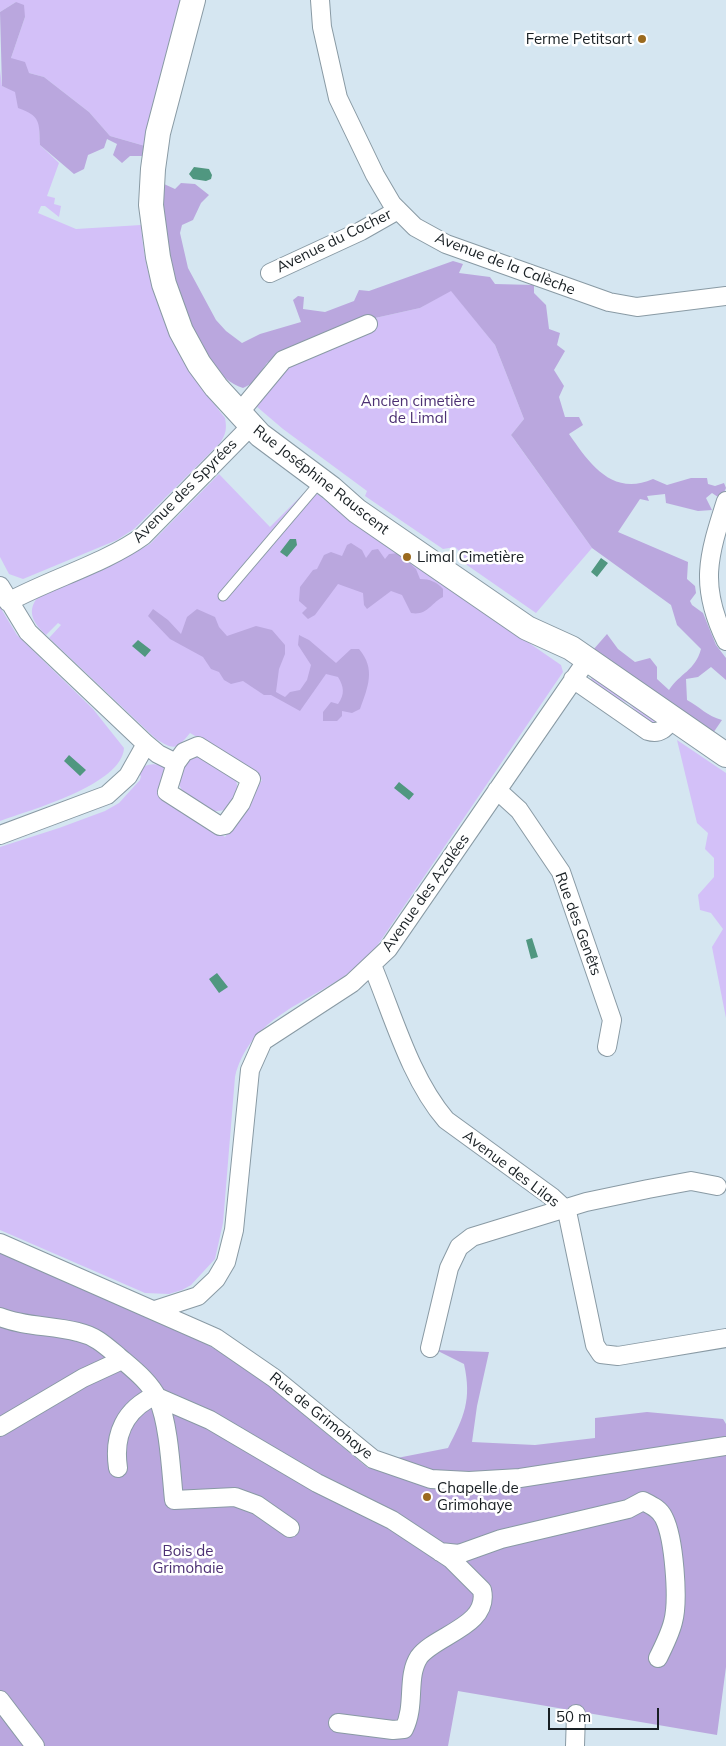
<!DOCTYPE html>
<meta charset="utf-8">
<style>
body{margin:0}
#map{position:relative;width:726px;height:1746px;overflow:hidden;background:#d5e6f1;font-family:Mulish,sans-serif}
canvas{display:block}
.scale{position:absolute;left:548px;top:1708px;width:111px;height:22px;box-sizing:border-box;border:2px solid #181f23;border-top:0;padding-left:6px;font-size:15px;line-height:18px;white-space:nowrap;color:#181f23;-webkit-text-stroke:4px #fff;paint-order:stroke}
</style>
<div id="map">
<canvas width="726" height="1746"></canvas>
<div class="scale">50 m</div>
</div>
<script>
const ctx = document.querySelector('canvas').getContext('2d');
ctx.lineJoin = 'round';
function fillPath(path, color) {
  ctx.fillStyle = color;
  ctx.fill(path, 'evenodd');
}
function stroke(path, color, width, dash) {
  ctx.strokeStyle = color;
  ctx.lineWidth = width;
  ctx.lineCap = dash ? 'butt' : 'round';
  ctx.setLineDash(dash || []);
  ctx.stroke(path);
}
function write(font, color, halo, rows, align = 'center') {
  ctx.font = font + ' Mulish,sans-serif';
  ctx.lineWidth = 5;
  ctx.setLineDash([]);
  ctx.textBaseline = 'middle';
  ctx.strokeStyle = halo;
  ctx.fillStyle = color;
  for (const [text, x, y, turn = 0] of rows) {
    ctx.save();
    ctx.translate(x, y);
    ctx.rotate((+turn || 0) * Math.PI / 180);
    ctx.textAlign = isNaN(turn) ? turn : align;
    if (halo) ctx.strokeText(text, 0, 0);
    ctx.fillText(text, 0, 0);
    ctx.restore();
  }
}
const green = new Path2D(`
 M0 0H181L145 146 110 136 89 112 44 77 29 73 11 58 25 17 16 2 0 12Z
 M0 70 2 86 16 91 39 122 40 145 59 163 47 196 55 198 54 204 61 206 59 217 45 206H41L38 213 76 229 141 225C144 275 164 330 191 373 201 389 214 403 225 418 227 429 226 434 220 443L134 529 117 540 23 579 9 574 0 557Z
 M451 290 495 345 524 419 511 435 592 548 536 613 464 563V556L455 547 443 549 365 496 367 491 283 429 256 406 289 362 366 320 420 308Z
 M219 474 270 527 309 488 372 535 561 665 563 672 377 946C366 956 355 969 343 977 299 1006 249 1021 235 1077L223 1223 215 1259 191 1285 182 1290 169 1294 145 1293 0 1230V847L59 828 105 811 119 803 140 780 141 776 136 772C145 764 156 761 166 769L165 778 157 790 225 837 262 780 226 754 190 733C177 749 175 751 156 739L49 638 61 625 58 623 46 635C34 624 25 611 39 596L105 569 150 544Z
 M0 607 17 635 93 709 124 748C122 785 30 810 0 821Z
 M593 676H598L659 724 651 725 629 704 598 689 590 681Z
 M677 740 726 773V1018L712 947 723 929 711 913 700 910 698 895 714 877V858L705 849 708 833 697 823Z
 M199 756 236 779 238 791 224 810C193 819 152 767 199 756Z`);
const forest = new Path2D(`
 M16 2 24 5 25 17 11 58 25 62 29 73 44 77 89 112 110 136 145 146 144 156H130L122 163 113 155 117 144 107 139 104 148 88 155 84 169 74 174 40 145C39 122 41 116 18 108L15 92 2 86 0 12Z
 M181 183 195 184 209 195 201 203 193 220 182 225 180 233 188 268 216 320 226 331 242 343 260 334 301 322 293 300 298 296 304 297 303 309 325 312 354 301 359 290 369 291 453 261 463 264 459 273 490 277 495 284 534 285V293L546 305 549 329 560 333 557 345 565 351 554 370 564 386 559 397 565 417H579L583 425 569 434C589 463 612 497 653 479L667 485 691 478H707L708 484 715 486 724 483 726 488 721 499 712 493 706 498 712 510 698 511 666 503 665 494 647 496 649 501 640 499 618 532 688 562 687 579 695 586 696 593 690 601 692 605 703 613 716 645 726 658V680L711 667 698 677 686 679 687 700C700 707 707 716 722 720L711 736 593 650 607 634 618 649 635 662 650 658 657 667V679L669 690C680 673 695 671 701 649L677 625 671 605 592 548 514 439 511 435 524 419 495 345 451 291 420 308 366 320 282 354 267 363 253 383 243 388C194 373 162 255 161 207 161 200 163 191 164 184L175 189Z
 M351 543 362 550 366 558 372 550 378 549 385 559 389 554 399 553 416 569 420 579C430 579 437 582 443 589V597C431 603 427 616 411 613L402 595 391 591 367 609 364 605 363 593 338 584 315 615 308 619 302 613 307 608 299 601 300 587 313 570 317 569 324 555 331 552 342 556 347 545Z
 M153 609 168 620 181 634 187 617 197 609 215 617 219 627 227 636 256 626 272 630 285 645V654L279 669 276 692 285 697 290 692 300 690 307 680 311 665 298 645 299 635 309 640 336 663 351 649H359C376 669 368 687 360 709L352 713 342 711V716L337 721H323V712L331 702 338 704C345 694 344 687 338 677L326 674 300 711 271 695H264L243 681 231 684 224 680 219 672 211 669 203 657 170 639 148 616Z
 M0 1250 177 1327 246 1367 368 1468 392 1459 448 1448C464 1417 472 1400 464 1364L436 1350 489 1352 477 1406 472 1442 535 1445 595 1438V1418L647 1412 723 1419 726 1424V1667L717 1735 458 1691 448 1746H0Z`);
const water = new Path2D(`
 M194 167 209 169 212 175 211 179 206 181 193 179 189 174Z
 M290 539H296L297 545 287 557 280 552Z
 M601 558 608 563 597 577 591 572Z
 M138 640 151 650 145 657 132 646Z
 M69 755 86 770 80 776 64 761Z
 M399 782 414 794 409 800 394 788Z
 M532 938 538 957 531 959 526 940Z
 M217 973 228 987 219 993 209 979Z`);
const lane = new Path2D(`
 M223 596 320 482`);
const street = new Path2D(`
 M320 0 322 27 338 98 375 175 392 204 415 227 446 244 609 302 637 307 726 296
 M270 273 361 231 398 210
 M239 413 283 360 368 324
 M726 501C708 557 699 586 726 641
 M0 586 28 632 146 744 128 776 107 795 0 835
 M8 602C50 579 106 563 143 536L251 426
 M573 679 648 731C661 735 666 727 673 718
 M146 744 158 754 176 763 167 792 220 826 225 825 241 803 251 779 198 746 184 752 176 763
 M497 790 519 810 561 872 612 1020 607 1047
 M372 965C393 1015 410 1078 446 1120L552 1197 565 1209 568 1216 595 1345 601 1354 618 1356 726 1338
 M0 1243 216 1338 274 1378 373 1459 431 1479 469 1481 520 1478 726 1446
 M155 1310 198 1296 216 1279 226 1262 234 1230 250 1070 263 1041 352 983 388 949 587 660
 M0 1317C25 1327 52 1325 78 1332 96 1336 106 1346 119 1357 133 1369 150 1382 158 1399 169 1424 171 1471 174 1500L235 1497 257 1505 290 1528
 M430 1348 449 1268 459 1247 472 1237 586 1202 648 1189 691 1181 717 1186
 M157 1397 210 1420 317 1483 392 1520 451 1559 482 1590C490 1626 435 1635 419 1657 406 1677 416 1705 404 1729L393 1730 338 1723
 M0 1427 83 1378 122 1360
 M118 1468C113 1434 125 1409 156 1395
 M440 1552 459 1554 501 1539 628 1509 643 1501C651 1505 660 1509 664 1518 674 1538 679 1600 673 1622 670 1634 664 1646 658 1658
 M0 1700 35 1746
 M575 1746 576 1714`);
const secondary = new Path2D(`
 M193 0 158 133 153 169 151 205 158 257 164 284 181 331 199 364 216 387 260 435 331 488 357 511 527 628 571 648 726 755`);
const markers = [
 [642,39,5,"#9b6a1e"],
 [407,557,5,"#9b6a1e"],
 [427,1497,5,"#9b6a1e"]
];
const poiNames = [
 ["Ferme Petitsart",632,39,"right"],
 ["Limal Cimetière",417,557],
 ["Chapelle de",437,1488],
 ["Grimohaye",437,1505]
];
const streetNames = [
 ["Avenue du Cocher",334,241,-26],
 ["Avenue de la Calèche",505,264,21],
 ["Rue Joséphine Rauscent",321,480,38],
 ["Avenue des Spyrées",185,491,-45],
 ["Avenue des Azalées",426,893,-55],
 ["Rue des Genêts",578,924,70],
 ["Avenue des Lilas",511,1169,37],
 ["Rue de Grimohaye",321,1416,39]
];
const parkNames = [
 ["Ancien cimetière",418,401],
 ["de Limal",418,418],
 ["Bois de",188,1551],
 ["Grimohaie",188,1568]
];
fillPath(green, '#d3c0f8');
fillPath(forest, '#baa7de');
fillPath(water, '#509780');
stroke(lane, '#899aa4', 11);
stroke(street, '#899aa4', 20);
stroke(secondary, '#899aa4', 26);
stroke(lane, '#fff', 9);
stroke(street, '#fff', 18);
stroke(secondary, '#fff', 24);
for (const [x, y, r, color] of markers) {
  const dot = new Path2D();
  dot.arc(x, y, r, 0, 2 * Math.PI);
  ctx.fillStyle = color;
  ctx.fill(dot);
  stroke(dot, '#fff', 2);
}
write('15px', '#181f23', '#fff', poiNames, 'left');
write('15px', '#181f23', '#fff', streetNames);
write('15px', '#4c3073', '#fff', parkNames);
</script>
